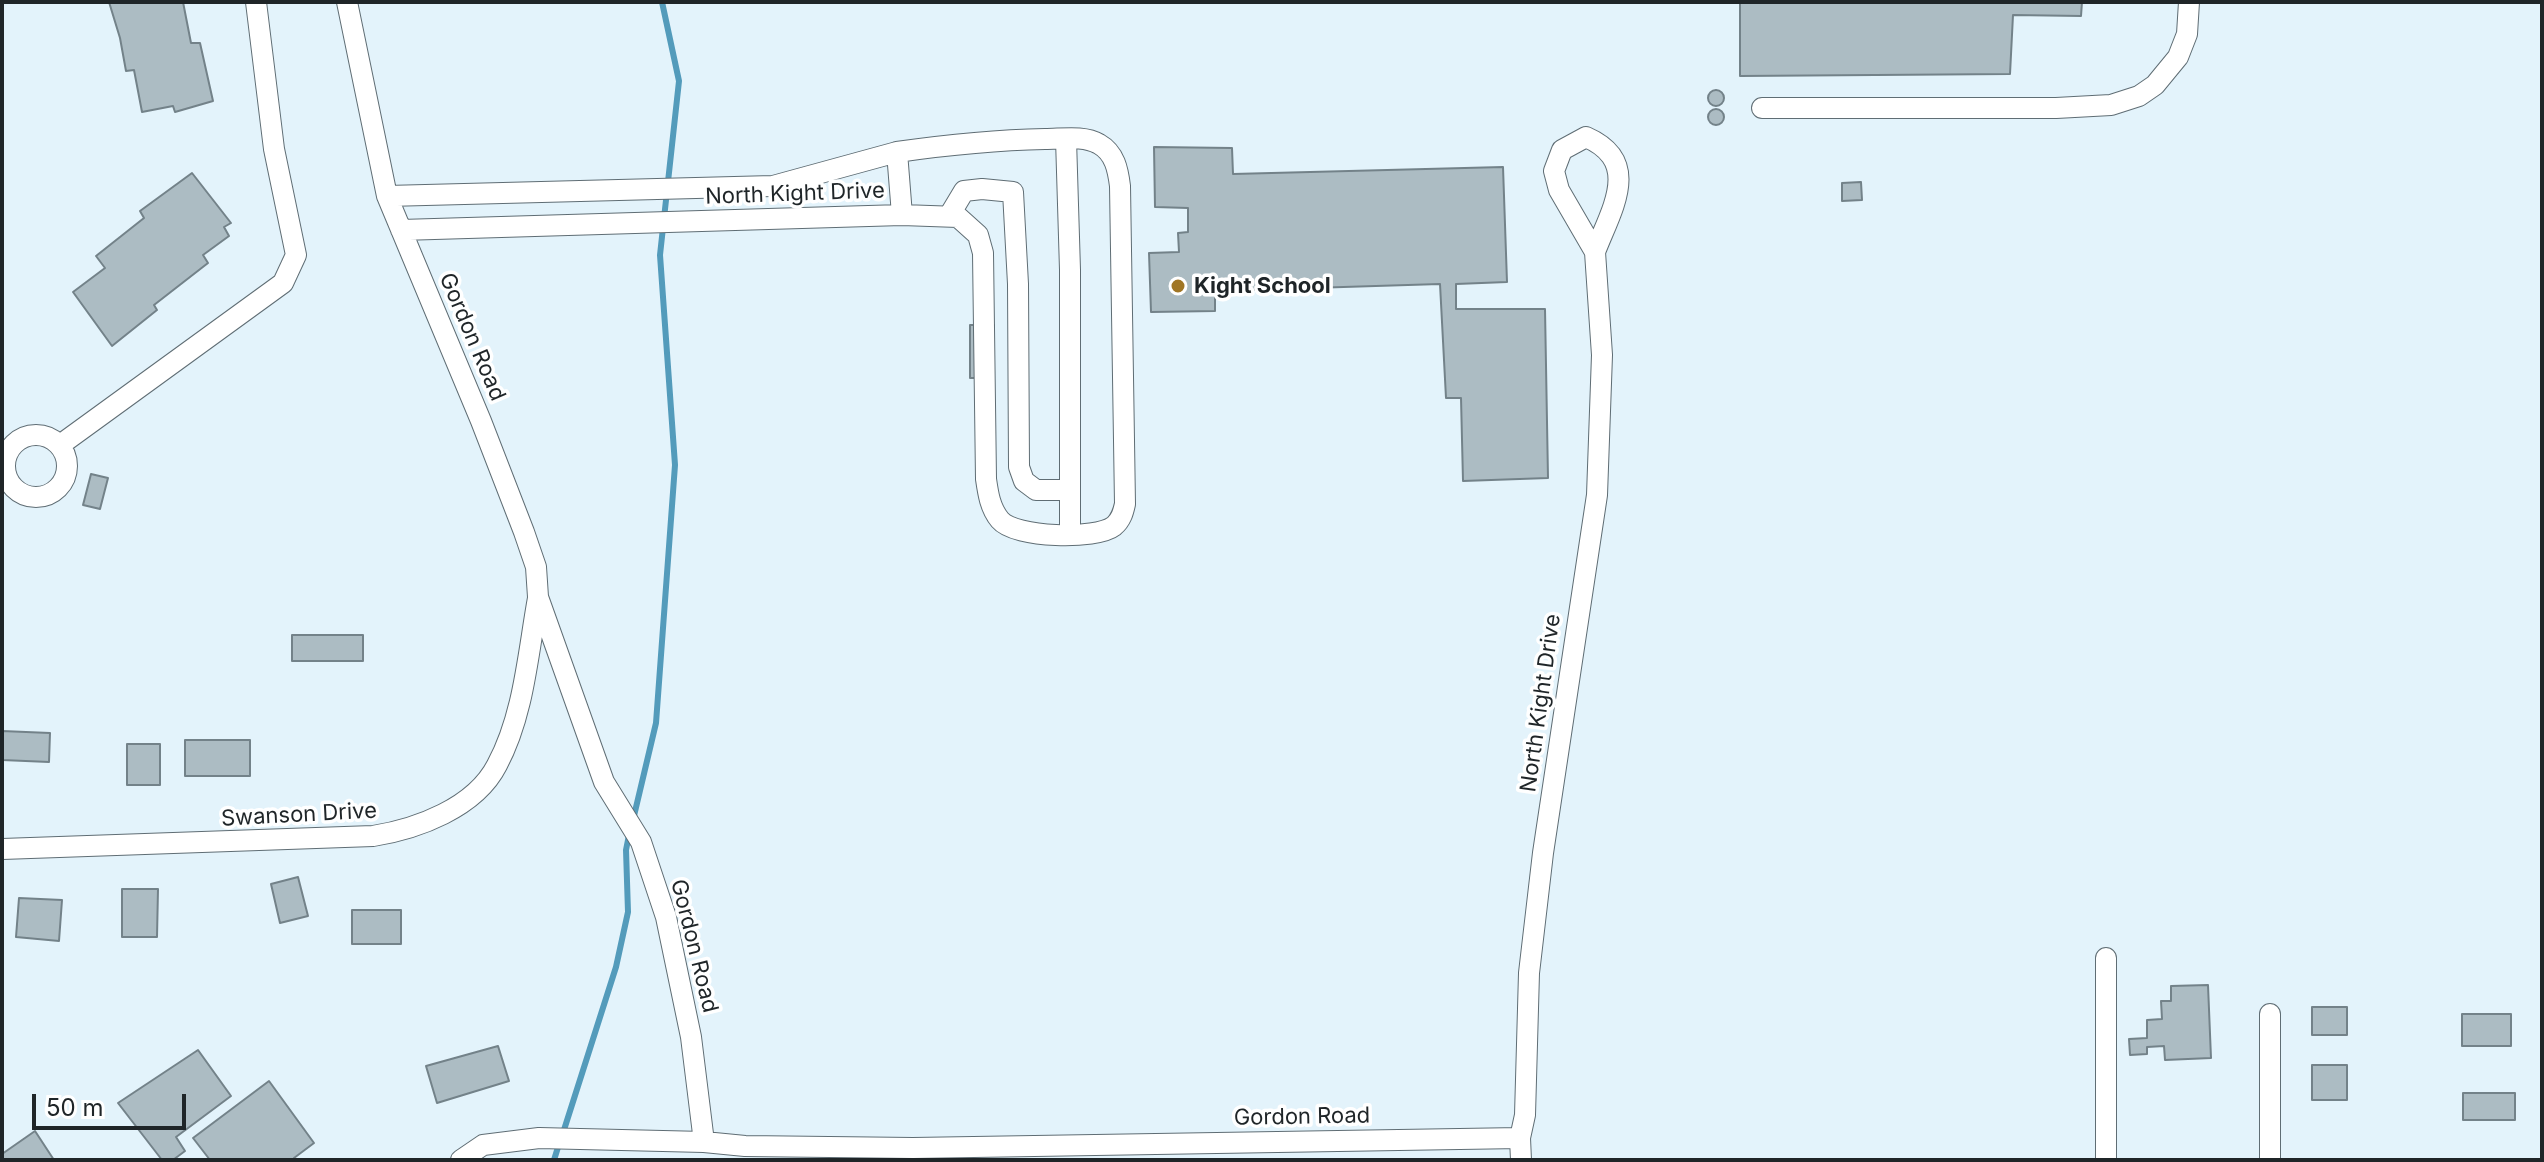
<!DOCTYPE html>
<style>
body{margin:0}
#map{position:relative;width:2544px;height:1162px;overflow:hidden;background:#e3f3fb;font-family:Inter,sans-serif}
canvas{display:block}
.frame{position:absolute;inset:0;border:4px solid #1f2528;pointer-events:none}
.scale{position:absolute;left:32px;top:1094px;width:154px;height:36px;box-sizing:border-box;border:4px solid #1f2528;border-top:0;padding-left:10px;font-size:24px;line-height:28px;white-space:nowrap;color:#1f2528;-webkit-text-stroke:6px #fff;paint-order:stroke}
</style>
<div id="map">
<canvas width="2544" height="1162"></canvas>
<div class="frame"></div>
<div class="scale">50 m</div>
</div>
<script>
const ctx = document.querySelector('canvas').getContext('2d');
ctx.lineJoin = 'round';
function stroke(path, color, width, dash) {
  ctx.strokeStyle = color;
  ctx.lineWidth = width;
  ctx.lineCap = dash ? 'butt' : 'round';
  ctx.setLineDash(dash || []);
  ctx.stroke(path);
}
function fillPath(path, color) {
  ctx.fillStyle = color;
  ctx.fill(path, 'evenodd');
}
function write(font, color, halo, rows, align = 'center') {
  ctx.font = font + ' Inter,sans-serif';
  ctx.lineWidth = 7;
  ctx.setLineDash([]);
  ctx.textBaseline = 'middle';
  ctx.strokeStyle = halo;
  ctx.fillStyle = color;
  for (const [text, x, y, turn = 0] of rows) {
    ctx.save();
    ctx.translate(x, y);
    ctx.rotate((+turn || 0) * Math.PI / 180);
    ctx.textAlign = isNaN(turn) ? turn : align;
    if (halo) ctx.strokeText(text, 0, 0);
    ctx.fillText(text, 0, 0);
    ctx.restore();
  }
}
const stream = new Path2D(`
 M633 820 656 723 675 465 660 255 679 81 662 2
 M563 1133 616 967 628 912 626 850 629 835
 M554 1160 559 1144`);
const building = new Path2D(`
 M109 2H183L191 43H200L213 101 175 112 173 106 142 112 134 70 126 71 120 38Z
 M1740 2H2082L2081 16 2013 15 2010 74 1740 76Z
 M1708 98a8 8 0 1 1 16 0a8 8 0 1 1-16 0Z
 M1708 117a8 8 0 1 1 16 0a8 8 0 1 1-16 0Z
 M1154 147 1232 148 1233 174 1503 167 1507 282 1456 284V309H1545L1548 478 1463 481 1461 398H1446L1440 284 1215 291V311L1151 312 1149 253 1179 252 1178 233 1188 232V208L1155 207Z
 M192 173 231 223 224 227 229 236 203 255 208 263 154 305 157 310 112 346 73 292 105 268 96 256 144 218 140 211Z
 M1861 182 1862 200 1842 201V183Z
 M970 325H994V378H970Z
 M91 474 108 478 100 509 83 505Z
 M292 635H363V661H292Z
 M2 731 50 733 49 762 2 760Z
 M185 740H250V776H185Z
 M127 744H160V785H127Z
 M298 877 308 916 280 923 271 884Z
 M122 889H158L157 937H122Z
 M19 898 62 900 59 941 16 937Z
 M352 910H401V944H352Z
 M2208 985 2211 1058 2165 1060 2164 1046 2147 1047V1054L2130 1055 2129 1039 2147 1038V1020L2162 1019 2161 1001H2171V986Z
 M2312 1007H2347V1035H2312Z
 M2462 1014H2511V1046H2462Z
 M498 1046 509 1081 437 1103 426 1066Z
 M198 1050 231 1096 176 1137 185 1151 173 1160H162L118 1103Z
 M2312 1065H2347V1100H2312Z
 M269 1081 314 1143 294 1158 295 1160H210L193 1138Z
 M2463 1093H2515V1120H2463Z
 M35 1131 54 1160H2V1154Z`);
const minor = new Path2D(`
 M347 2 387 196 481 421 524 532 536 567 538 597 604 782 641 842 666 917 691 1037 704 1142
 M1762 108H2056L2111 105 2139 96 2155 85 2178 57 2187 34 2189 2
 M1066 139 1070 270V534
 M897 152C946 145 995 140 1045 139 1062 139 1084 135 1099 144 1115 153 1118 170 1120 186L1125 504C1123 513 1121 520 1114 526 1096 540 1015 538 1000 520 990 508 988 493 986 479L983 253 978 235 958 217 902 215
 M387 196 773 186 897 152 902 215 401 230
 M949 216 964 191 982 189 1013 192 1018 284 1019 467 1024 481 1036 490H1070
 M5 466a31 31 0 1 1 62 0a31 31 0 1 1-62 0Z
 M60 445 283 283 296 255 274 149 256 2
 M2 849 373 836C417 829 475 808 497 765 524 715 528 653 538 598
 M2106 958V1160
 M2270 1014V1160
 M461 1160 483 1145 539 1138 704 1142 745 1146 913 1148 1520 1138
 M1521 1160 1520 1138 1525 1115 1529 973 1543 853 1597 495 1602 355 1595 252 1559 190 1554 171 1562 150 1586 137C1643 162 1611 210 1595 252`);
const markers = [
 [1178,286,8,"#a07625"]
];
const streetNames = [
 ["North Kight Drive",795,194,-2],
 ["Gordon Road",472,337,67],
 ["North Kight Drive",1541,703,-82],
 ["Swanson Drive",299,815,-3],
 ["Gordon Road",694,946,76],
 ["Gordon Road",1302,1117,-1]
];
const poiNames = [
 ["Kight School",1194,286]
];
stroke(stream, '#539bbb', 6);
fillPath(building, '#acbcc3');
stroke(building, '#738289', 2);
stroke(minor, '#5f6d74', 22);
stroke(minor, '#fff', 20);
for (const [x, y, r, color] of markers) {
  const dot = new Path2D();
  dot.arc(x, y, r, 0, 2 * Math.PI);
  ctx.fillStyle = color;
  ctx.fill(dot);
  stroke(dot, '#fff', 3);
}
write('22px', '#1f2528', '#fff', streetNames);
write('bold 22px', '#1f2528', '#fff', poiNames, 'left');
</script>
